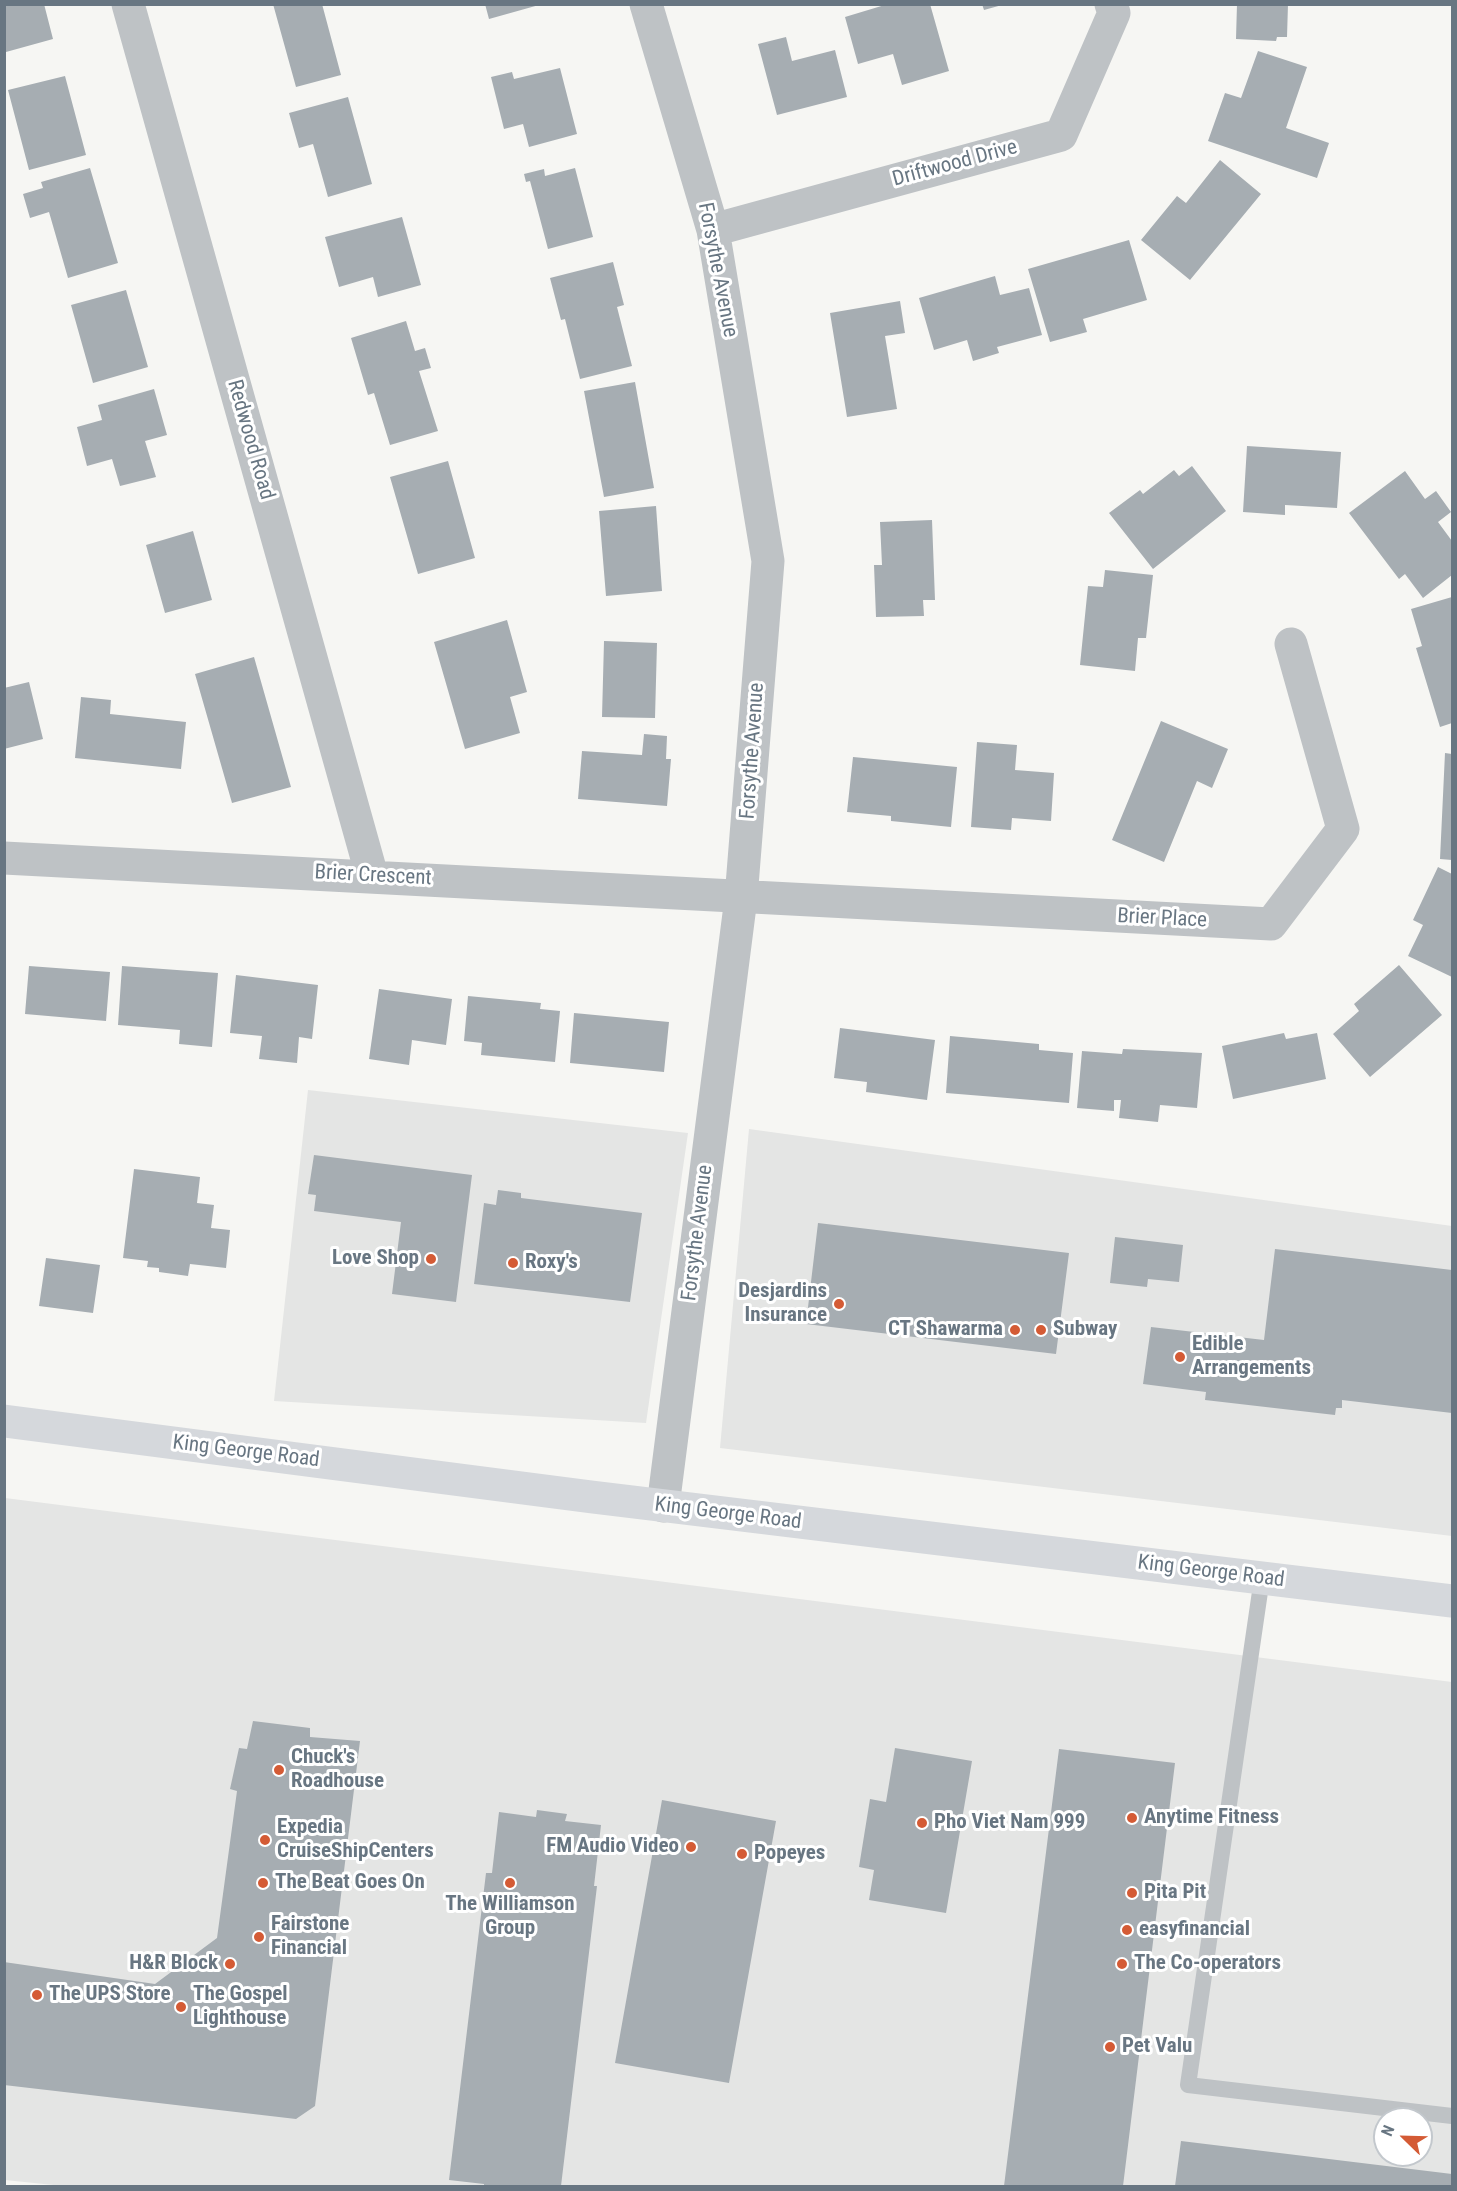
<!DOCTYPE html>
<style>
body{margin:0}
#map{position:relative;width:1457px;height:2191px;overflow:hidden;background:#f6f6f3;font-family:"Roboto Condensed",sans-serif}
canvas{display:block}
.frame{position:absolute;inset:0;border:6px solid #687682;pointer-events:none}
.north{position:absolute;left:1373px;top:2107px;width:60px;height:60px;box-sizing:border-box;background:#fff;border:2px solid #c3c8cd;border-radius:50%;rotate:293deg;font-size:16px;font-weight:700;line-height:24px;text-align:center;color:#687682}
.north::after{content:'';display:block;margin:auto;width:21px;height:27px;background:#d45b35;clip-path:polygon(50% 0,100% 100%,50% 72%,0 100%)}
</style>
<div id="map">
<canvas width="1457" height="2191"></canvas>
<div class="frame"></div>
<div class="north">N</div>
</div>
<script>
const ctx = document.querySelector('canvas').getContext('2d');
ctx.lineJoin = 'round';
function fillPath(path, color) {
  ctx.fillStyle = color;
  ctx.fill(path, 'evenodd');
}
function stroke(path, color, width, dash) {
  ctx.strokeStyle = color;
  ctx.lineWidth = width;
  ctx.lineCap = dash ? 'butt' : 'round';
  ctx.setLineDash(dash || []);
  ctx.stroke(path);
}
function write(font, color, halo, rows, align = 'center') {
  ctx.font = font + ' "Roboto Condensed",sans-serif';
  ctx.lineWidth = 6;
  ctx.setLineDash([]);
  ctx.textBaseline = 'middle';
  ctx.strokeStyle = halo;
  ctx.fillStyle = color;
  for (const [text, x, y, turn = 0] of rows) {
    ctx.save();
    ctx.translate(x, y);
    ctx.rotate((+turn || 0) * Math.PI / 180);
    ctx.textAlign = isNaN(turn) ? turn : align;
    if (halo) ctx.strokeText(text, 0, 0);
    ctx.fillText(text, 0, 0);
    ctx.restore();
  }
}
const built = new Path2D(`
 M308 1090 688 1133 646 1423 274 1401Z
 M749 1129 1452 1226V1536L720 1448Z
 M5 1498 1452 1682V2186H63L5 2180ZM1385 2119H1421V2155H1385Z`);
const building = new Path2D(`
 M4 4H44L53 39 6 52Z
 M273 4H322L341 75 296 87Z
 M485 4H539V5L489 19Z
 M888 4H930L949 71 902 85 893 54 858 64 845 17Z
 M982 4H1002V5L984 10Z
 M1237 4H1288L1287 37H1277L1276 41 1236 39Z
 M786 37 792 61 835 50 847 97 777 115 758 44Z
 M1258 51 1307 67 1286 128 1329 143 1317 178 1208 141 1225 93 1241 98Z
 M560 68 577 134 529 147 523 124 504 129 491 77 512 72 514 79Z
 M65 76 86 155 29 170 8 90Z
 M348 97 372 184 328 197 313 144 299 148 289 113Z
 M1220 160 1261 194 1190 280 1141 240 1177 196 1186 203Z
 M90 168 118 263 68 278 49 212 30 218 23 194 43 188 41 182Z
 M575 168 593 237 548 249 530 181 526 182 524 174 544 169 545 176Z
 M402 217 421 285 378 297 373 277 339 287 325 237Z
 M1129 240 1147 300 1083 319 1087 332 1050 342 1028 269Z
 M613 262 624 305 617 307 632 366 580 379 565 319 561 320 550 278Z
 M995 276 1000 295 1029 288 1042 335 997 347 999 353 973 361 967 340 934 350 919 298Z
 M126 290 148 367 93 383 71 305Z
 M900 301 905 333 885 336 897 409 847 417 830 313Z
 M406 321 415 351 425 348 431 368 419 371 438 431 390 445 374 393 368 395 351 338Z
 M635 382 654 488 604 497 584 391Z
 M154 389 167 435 145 441 156 477 120 486 112 459 87 466 77 427 102 420 98 405Z
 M1247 446 1341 452 1337 508 1285 505V515L1243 512Z
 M448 461 475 558 418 574 390 477Z
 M1192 466 1226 511 1153 569 1109 513 1140 490 1143 494 1174 470 1179 476Z
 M1405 471 1425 499 1436 491 1451 512 1438 522 1452 541V575L1423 598 1405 574 1399 579 1349 513Z
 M656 506 662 591 606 596 599 511Z
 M932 520 935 600H923L924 616 876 617 874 565H882L880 522Z
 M193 531 212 600 165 613 146 545Z
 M1105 570 1153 575 1146 638H1138L1135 671 1080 665 1088 586 1103 587Z
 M1452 597V723L1440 727 1416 648 1422 646 1411 609Z
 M507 620 527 692 510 697 520 733 465 749 434 642Z
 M604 641 657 643 655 718 602 717Z
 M254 657 291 787 232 803 195 674Z
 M29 682 43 739 4 749V688Z
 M81 697 111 700 110 714 186 722 181 769 75 758Z
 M1161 721 1228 749 1212 788 1197 781 1164 862 1112 840Z
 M644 734 667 736 666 759H671L667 806 578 799 582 751 642 755Z
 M977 742 1017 745 1015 770 1054 773 1051 821 1012 818 1011 830 971 827Z
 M1445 753 1452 754V860L1440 859Z
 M853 757 957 767 951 827 891 821V816L847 812Z
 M1438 867 1452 874V977L1408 956 1423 925 1413 920Z
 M1399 965 1442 1015 1370 1077 1333 1034 1359 1011 1354 1004Z
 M29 966 110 972 106 1021 25 1014Z
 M122 966 218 973 212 1047 179 1044 180 1030 118 1025Z
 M236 975 318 985 312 1039 299 1037 297 1063 259 1059 262 1036 230 1033Z
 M379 989 452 999 446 1045 412 1040 409 1065 369 1059Z
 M468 996 541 1003 540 1009 560 1011 555 1062 481 1055 482 1043 464 1041Z
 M574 1013 669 1022 664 1072 570 1063Z
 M840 1028 935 1040 927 1100 866 1092 867 1082 834 1078Z
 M1284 1033 1286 1039 1317 1033 1326 1079 1233 1099 1222 1046Z
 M950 1036 1039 1044V1050L1073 1053 1069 1103 946 1093Z
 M1123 1049 1202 1053 1197 1108 1160 1105 1158 1122 1119 1118 1121 1100H1114V1111L1077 1108 1082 1051 1122 1054Z
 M314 1155 472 1175 456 1302 392 1294 401 1222 314 1211 316 1195 308 1194Z
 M134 1169 200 1177 197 1203 214 1205 211 1228 230 1230 226 1268 190 1264 188 1276 159 1272V1268L147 1267 148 1261 123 1258Z
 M498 1190 521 1193V1198L642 1213 630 1302 474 1284 484 1203 496 1205Z
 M818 1223 1069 1253 1056 1354 806 1324Z
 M1115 1237 1183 1245 1179 1282 1148 1279 1147 1287 1110 1283Z
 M1275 1249 1452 1270V1413L1342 1400V1408H1336L1335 1415 1205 1400 1206 1392 1143 1384 1151 1327 1264 1340Z
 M46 1258 100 1265 93 1313 39 1306Z
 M253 1721 310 1728V1737L360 1741 315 2106 296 2119 4 2085V1962L155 1984 217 1938 237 1791 230 1789 239 1748 247 1749Z
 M895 1748 972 1761 946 1913 869 1900 874 1870 859 1867 870 1799 886 1802Z
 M1059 1749 1175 1763 1123 2186H1004Z
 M662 1800 776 1821 729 2083 615 2063Z
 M537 1810 567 1814 565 1821 601 1825 594 1886H597L561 2186H484V2184L449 2180 486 1873H492L499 1812 536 1817Z
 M1181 2141 1452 2174V2186H1175Z`);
const service = new Path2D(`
 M1262 1578 1188 2085 1452 2116`);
const minor = new Path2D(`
 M128 4 372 876
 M646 4 713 230 768 561 741 898 663 1506
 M713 230 1061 135 1114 13 1111 4
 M4 858 1271 924 1343 829 1291 644`);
const primary = new Path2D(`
 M4 1421 592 1497 1452 1601`);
const markers = [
 [431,1259,6,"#d45b35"],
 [513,1263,6,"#d45b35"],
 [839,1304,6,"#d45b35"],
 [1015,1330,6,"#d45b35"],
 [1041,1330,6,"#d45b35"],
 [1180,1357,6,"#d45b35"],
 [279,1770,6,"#d45b35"],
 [1132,1818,6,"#d45b35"],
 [922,1823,6,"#d45b35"],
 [265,1840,6,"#d45b35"],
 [691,1847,6,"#d45b35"],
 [742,1854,6,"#d45b35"],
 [263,1883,6,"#d45b35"],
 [510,1883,6,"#d45b35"],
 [1132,1893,6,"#d45b35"],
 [1127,1930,6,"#d45b35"],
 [259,1937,6,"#d45b35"],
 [230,1964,6,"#d45b35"],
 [1122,1964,6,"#d45b35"],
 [37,1995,6,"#d45b35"],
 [181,2007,6,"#d45b35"],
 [1110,2047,6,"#d45b35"]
];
const streetNames = [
 ["Driftwood Drive",955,164,-15],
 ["Forsythe Avenue",717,270,79],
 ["Redwood Road",250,440,74],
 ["Forsythe Avenue",753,751,-86],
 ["Brier Crescent",373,876,3],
 ["Brier Place",1162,919,3],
 ["Forsythe Avenue",698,1233,-83],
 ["King George Road",246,1452,7],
 ["King George Road",728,1514,7],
 ["King George Road",1211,1572,7]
];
const poiNames = [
 ["Love Shop",419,1259,"right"],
 ["Roxy's",525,1263],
 ["Desjardins",827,1292,"right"],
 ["Insurance",827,1316,"right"],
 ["CT Shawarma",1003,1330,"right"],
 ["Subway",1053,1330],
 ["Edible",1192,1345],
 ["Arrangements",1192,1369],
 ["Chuck's",291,1758],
 ["Roadhouse",291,1782],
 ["Anytime Fitness",1144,1818],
 ["Pho Viet Nam 999",934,1823],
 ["Expedia",277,1828],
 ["CruiseShipCenters",277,1852],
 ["FM Audio Video",679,1847,"right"],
 ["Popeyes",754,1854],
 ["The Beat Goes On",275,1883],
 ["Pita Pit",1144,1893],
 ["The Williamson",510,1905,"center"],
 ["Group",510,1929,"center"],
 ["Fairstone",271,1925],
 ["Financial",271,1949],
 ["easyfinancial",1139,1930],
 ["H&R Block",218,1964,"right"],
 ["The Co-operators",1134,1964],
 ["The UPS Store",49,1995],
 ["The Gospel",193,1995],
 ["Lighthouse",193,2019],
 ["Pet Valu",1122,2047]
];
fillPath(built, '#e4e5e4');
fillPath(building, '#a6adb2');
stroke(service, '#bec2c5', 16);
stroke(minor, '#bec2c5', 33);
stroke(primary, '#d5d8dc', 33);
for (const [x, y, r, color] of markers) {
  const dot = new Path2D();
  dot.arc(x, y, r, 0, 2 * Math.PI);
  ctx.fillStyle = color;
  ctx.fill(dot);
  stroke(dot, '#fff', 2);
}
write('21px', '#687682', '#fff', streetNames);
write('bold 21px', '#687682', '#fff', poiNames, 'left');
</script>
